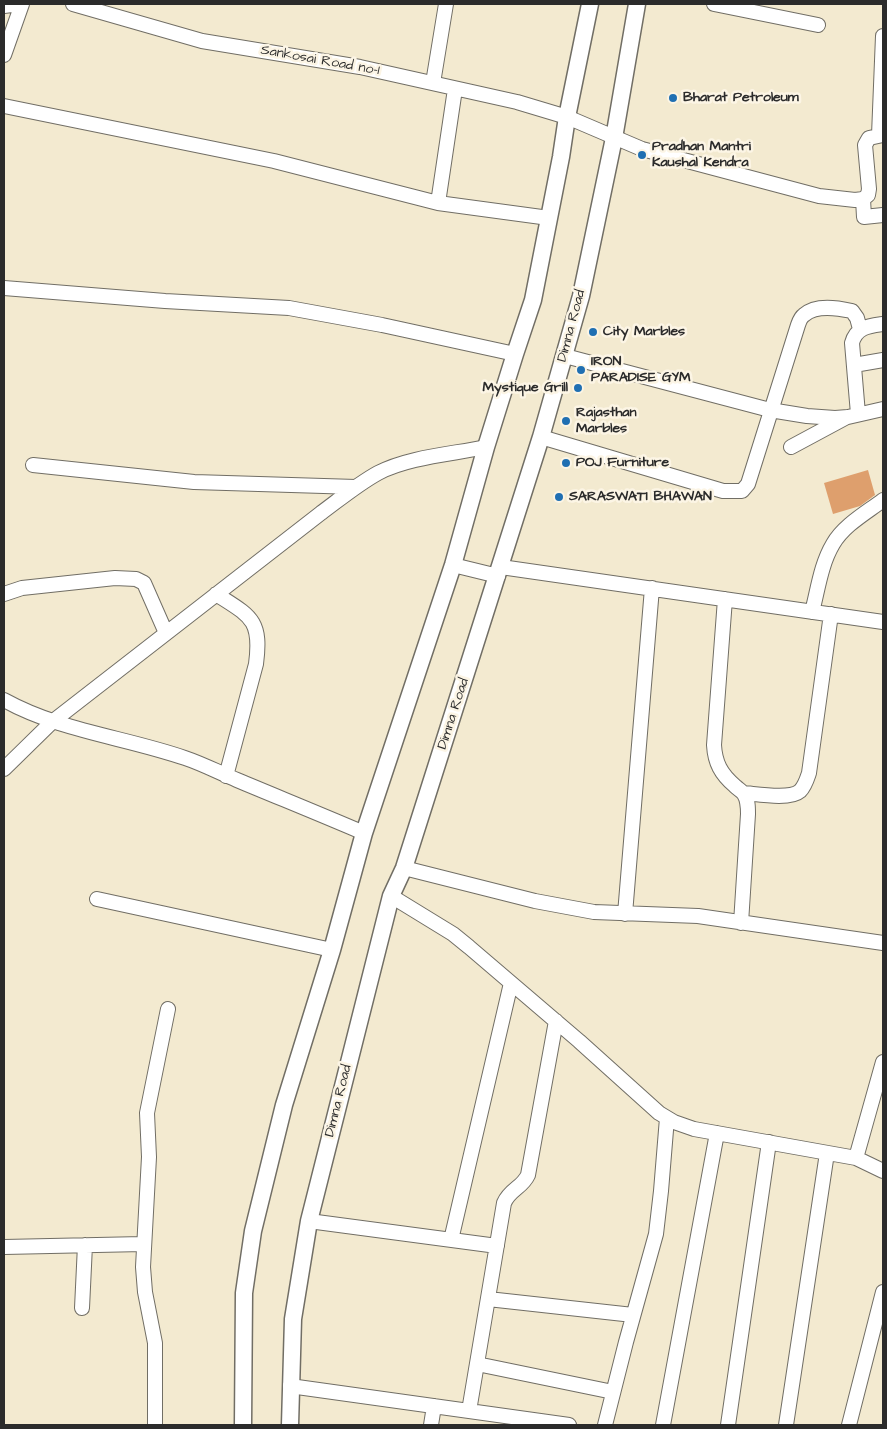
<!DOCTYPE html>
<style>
body{margin:0}
#map{position:relative;width:887px;height:1429px;overflow:hidden;background:#f3ead0;font-family:"Architects Daughter",sans-serif}
canvas{display:block}
.frame{position:absolute;inset:0;border:5px solid #2b2b2b;pointer-events:none}
</style>
<div id="map">
<canvas width="887" height="1429"></canvas>
<div class="frame"></div>
</div>
<script>
const ctx = document.querySelector('canvas').getContext('2d');
ctx.lineJoin = 'round';
function fillPath(path, color) {
  ctx.fillStyle = color;
  ctx.fill(path, 'evenodd');
}
function stroke(path, color, width, dash) {
  ctx.strokeStyle = color;
  ctx.lineWidth = width;
  ctx.lineCap = dash ? 'butt' : 'round';
  ctx.setLineDash(dash || []);
  ctx.stroke(path);
}
function write(font, color, halo, rows, align = 'center') {
  ctx.font = font + ' "Architects Daughter",sans-serif';
  ctx.lineWidth = 5;
  ctx.setLineDash([]);
  ctx.textBaseline = 'middle';
  ctx.strokeStyle = halo;
  ctx.fillStyle = color;
  for (const [text, x, y, turn = 0] of rows) {
    ctx.save();
    ctx.translate(x, y);
    ctx.rotate((+turn || 0) * Math.PI / 180);
    ctx.textAlign = isNaN(turn) ? turn : align;
    if (halo) ctx.strokeText(text, 0, 0);
    ctx.fillText(text, 0, 0);
    ctx.restore();
  }
}
const building = new Path2D(`
 M868 470 875 495 860 506 833 514 824 483Z`);
const minor = new Path2D(`
 M73 4 202 41 360 67 517 102 567 117 642 149 819 196 855 200 863 199 868 195 869 189 865 145 869 138 883 135
 M714 4 818 25
 M4 6 19 4
 M4 55 22 4
 M433 83 446 4
 M4 106 274 161 438 203 549 218
 M879 135 883 36
 M863 199 864 217 883 215
 M438 203 455 89
 M4 288 165 301 289 308 382 325 515 354
 M565 356 770 410 807 416 835 418 848 417 883 409
 M854 365 883 360
 M858 414 852 343C856 327 869 326 883 324
 M541 437 723 491H742L748 484 798 325C799 322 801 317 804 315 816 304 838 308 852 311L857 318 860 329
 M791 447 845 418
 M33 465 194 482 356 487
 M453 565 498 576
 M501 567 883 622
 M4 594 22 588 115 578 136 579 144 583 166 633
 M216 594C250 616 262 619 256 664L226 776
 M725 599 714 745C715 763 721 774 735 786 738 789 742 791 744 794 748 800 748 807 748 814L741 923
 M812 612C818 589 821 564 833 544 844 525 866 513 883 500
 M4 700C60 731 124 737 185 758 203 764 220 773 237 780 280 798 322 815 364 833
 M4 769 52 722 321 513C340 499 358 484 378 473 408 457 453 454 486 447
 M744 793C757 794 790 800 800 791 805 786 807 779 809 773L831 614
 M404 868 535 901 594 912 698 916 883 943
 M391 896 453 934 469 947 579 1041 659 1113 674 1122 694 1129 856 1158 883 1171
 M97 899 332 950
 M625 914 652 588
 M856 1158 883 1062
 M309 1221 497 1246
 M451 1240 511 983
 M4 1247 143 1244
 M488 1299 633 1315
 M82 1308 85 1245
 M477 1364 613 1392
 M290 1386 569 1425
 M469 1411 504 1203C510 1189 522 1188 528 1175L556 1021
 M155 1425V1343L145 1292 143 1267 149 1157 147 1113 168 1009
 M431 1425 434 1406
 M605 1425 626 1342 656 1234 661 1191 667 1118
 M663 1425 717 1133
 M728 1425 769 1142
 M786 1425 827 1153
 M849 1425 883 1292`);
const tertiary = new Path2D(`
 M243 1425 244 1293 253 1231 284 1105 332 950 364 833 453 565 486 447 515 354 533 300 561 157 567 117 590 4
 M290 1425 293 1319 309 1221 391 896 404 868 541 437 581 296 614 138 637 4`);
const markers = [
 [673,98,5,"#1f6fb2"],
 [642,155,5,"#1f6fb2"],
 [593,332,5,"#1f6fb2"],
 [581,370,5,"#1f6fb2"],
 [578,388,5,"#1f6fb2"],
 [566,421,5,"#1f6fb2"],
 [566,463,5,"#1f6fb2"],
 [559,497,5,"#1f6fb2"]
];
const streetNames = [
 ["Sankosai Road no-1",320,61,10],
 ["Dimna Road",572,326,-75],
 ["Dimna Road",454,714,-72],
 ["Dimna Road",339,1101,-76]
];
const poiNames = [
 ["Bharat Petroleum",683,98],
 ["Pradhan Mantri",652,147],
 ["Kaushal Kendra",652,163],
 ["City Marbles",603,332],
 ["IRON",591,362],
 ["PARADISE GYM",591,378],
 ["Mystique Grill",568,388,"right"],
 ["Rajasthan",576,413],
 ["Marbles",576,429],
 ["POJ Furniture",576,463],
 ["SARASWATI BHAWAN",569,497]
];
fillPath(building, '#de9f6d');
stroke(minor, '#716e65', 16);
stroke(tertiary, '#716e65', 19);
stroke(minor, '#fff', 14);
stroke(tertiary, '#fff', 16);
for (const [x, y, r, color] of markers) {
  const dot = new Path2D();
  dot.arc(x, y, r, 0, 2 * Math.PI);
  ctx.fillStyle = color;
  ctx.fill(dot);
  stroke(dot, '#fcf5e5', 2);
}
write('14px', '#2b2b2b', '#fcf5e5', streetNames);
write('bold 14px', '#2b2b2b', '#fcf5e5', poiNames, 'left');
</script>
